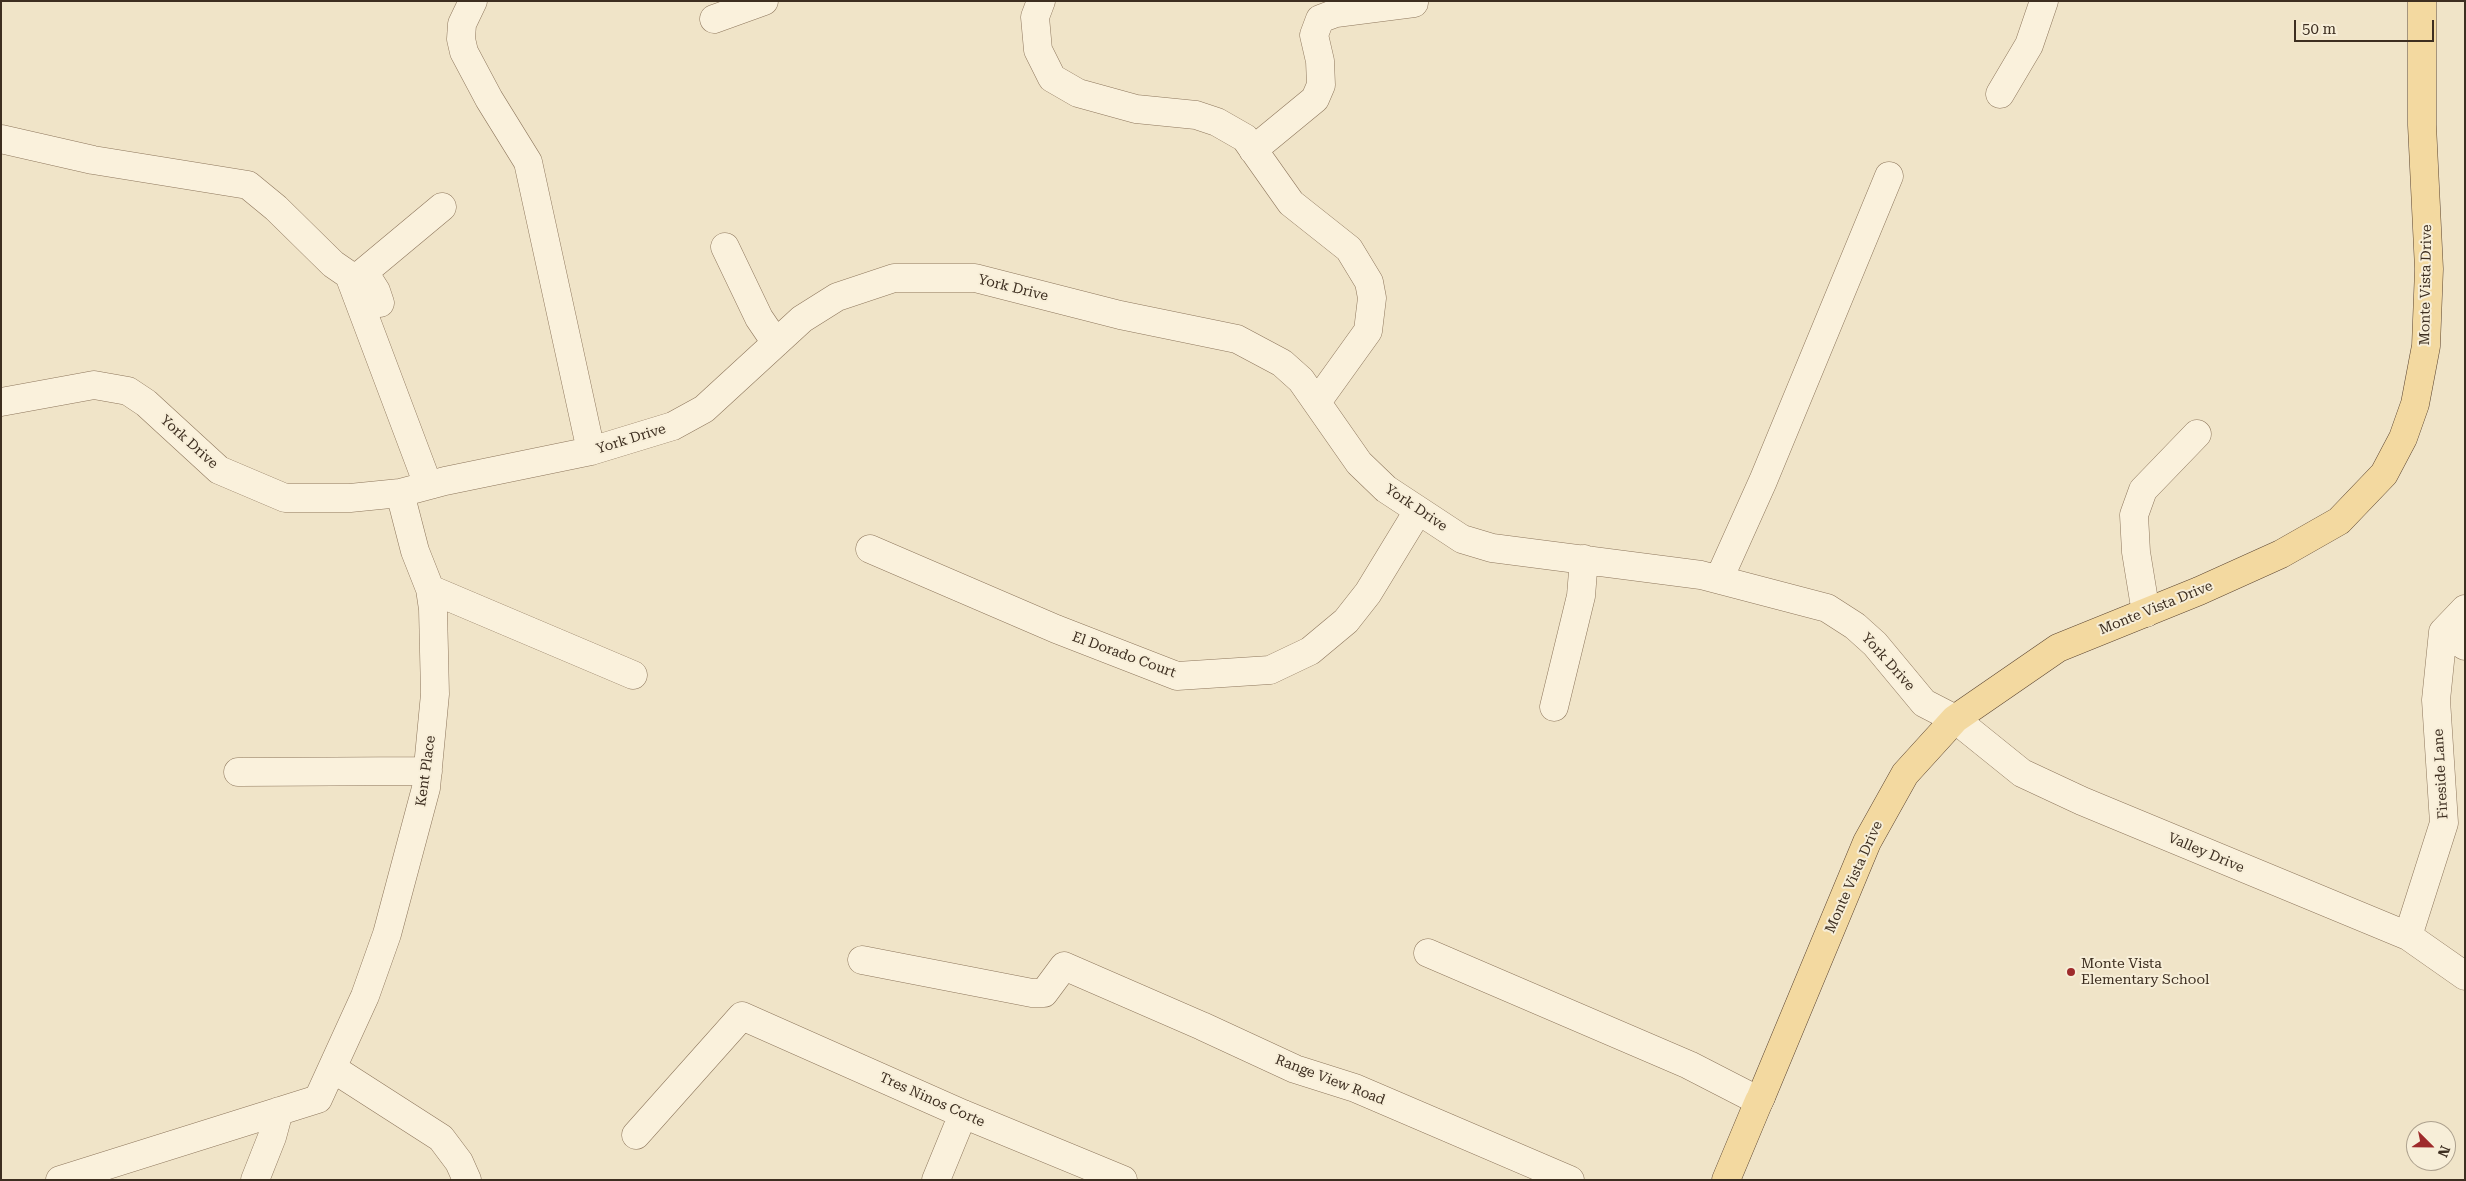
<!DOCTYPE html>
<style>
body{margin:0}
#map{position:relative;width:2466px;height:1181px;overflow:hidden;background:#f0e4c8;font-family:"Roboto Serif",serif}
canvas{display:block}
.frame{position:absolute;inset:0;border:2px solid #3d2e20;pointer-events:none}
.north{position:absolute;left:2406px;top:1121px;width:50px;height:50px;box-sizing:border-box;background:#f7eed8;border:1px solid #ada18e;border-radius:50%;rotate:113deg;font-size:14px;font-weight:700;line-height:20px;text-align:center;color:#3d2e20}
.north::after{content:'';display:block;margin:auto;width:18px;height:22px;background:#9e2a2b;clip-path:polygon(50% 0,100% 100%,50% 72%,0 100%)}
.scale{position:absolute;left:2294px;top:20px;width:140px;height:22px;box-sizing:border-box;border:2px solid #3d2e20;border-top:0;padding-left:6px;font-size:15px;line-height:18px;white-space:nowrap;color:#3d2e20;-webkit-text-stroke:4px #f7eed8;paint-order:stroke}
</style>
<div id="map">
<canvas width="2466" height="1181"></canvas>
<div class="frame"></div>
<div class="north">N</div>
<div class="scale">50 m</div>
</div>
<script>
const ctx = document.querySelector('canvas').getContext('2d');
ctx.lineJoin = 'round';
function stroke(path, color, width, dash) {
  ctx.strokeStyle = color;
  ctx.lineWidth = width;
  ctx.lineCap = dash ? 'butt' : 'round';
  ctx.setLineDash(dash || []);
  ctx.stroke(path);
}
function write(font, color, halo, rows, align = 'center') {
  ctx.font = font + ' "Roboto Serif",serif';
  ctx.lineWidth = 4;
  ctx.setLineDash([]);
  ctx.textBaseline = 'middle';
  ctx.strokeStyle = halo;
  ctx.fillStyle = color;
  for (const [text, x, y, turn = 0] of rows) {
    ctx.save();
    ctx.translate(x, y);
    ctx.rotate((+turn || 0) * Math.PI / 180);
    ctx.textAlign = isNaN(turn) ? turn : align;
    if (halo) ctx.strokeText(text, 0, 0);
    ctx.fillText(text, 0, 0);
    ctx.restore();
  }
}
const minor = new Path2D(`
 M473 1 462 24 461 39 464 52 489 99 528 162 591 451
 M1041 1 1035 17 1038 50 1052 78 1078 93 1136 109 1196 115 1217 122 1245 138 1291 203 1349 249 1369 282 1372 298 1368 331 1317 402
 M714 19 764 1
 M2000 94 2029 45 2044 1
 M1 139 93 160 248 185 276 208 333 264 349 275 428 485
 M1253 150 1315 99 1321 85 1320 61 1314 35 1320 19 1336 13 1414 3
 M725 247 759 318 776 343
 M380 303 376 291 364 272 442 207
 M1 402 94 385 128 391 146 403 219 470 285 498H350L400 493 445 481 591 451 673 426 704 409 802 319 837 297 894 278H975L1120 315 1237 339 1282 363 1301 380 1359 463 1386 489 1462 539 1492 548 1701 575 1827 608 1855 626 1875 644 1924 703 1955 719 2022 773 2082 801 2408 936 2465 976
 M870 549 1056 629 1177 676 1270 670 1310 651 1346 621 1368 593 1418 511
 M1719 579 1763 481 1889 176
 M430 589 633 675
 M2146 613 2136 552 2134 515 2143 490 2197 434
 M2443 632 2465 609
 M2443 632 2465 646
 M1554 707 1581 596 1584 559
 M238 772 428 771
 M2408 936 2444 823 2436 700 2443 632
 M1428 953 1689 1065 1759 1101 1761 1097
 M862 960 1032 993H1044L1064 966 1202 1026 1295 1069 1355 1088 1570 1180
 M332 1068 441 1138 459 1162 467 1180
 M636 1135 742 1016 963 1114 1123 1180
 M60 1180 318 1099 365 996 387 934 426 788 435 694 433 609 430 589 415 551 400 493
 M255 1180 272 1137 279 1111
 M936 1180 963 1114`);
const major = new Path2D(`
 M1761 1097 1867 842 1905 774 1955 719 2058 648 2199 591 2281 554 2339 521 2384 474 2403 438 2415 404 2426 346 2429 269 2422 125V1
 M1726 1180 1759 1101`);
const markers = [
 [2071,972,5,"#9e2a2b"]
];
const streetNames = [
 ["Monte Vista Drive",2426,285,-89],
 ["York Drive",1013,288,14],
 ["York Drive",631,439,-17],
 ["York Drive",189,442,42],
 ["York Drive",1416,508,34],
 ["Monte Vista Drive",2156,608,-22],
 ["El Dorado Court",1124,655,20],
 ["York Drive",1888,662,48],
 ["Kent Place",426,771,-82],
 ["Fireside Lane",2441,774,-93],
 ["Valley Drive",2206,853,23],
 ["Monte Vista Drive",1854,877,-66],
 ["Range View Road",1330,1080,21],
 ["Tres Ninos Corte",932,1100,24]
];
const poiNames = [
 ["Monte Vista",2081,964],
 ["Elementary School",2081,980]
];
stroke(minor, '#8d765c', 29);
stroke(major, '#5b4430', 29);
stroke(minor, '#faf1dc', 28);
stroke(major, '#f3d9a0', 28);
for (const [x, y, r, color] of markers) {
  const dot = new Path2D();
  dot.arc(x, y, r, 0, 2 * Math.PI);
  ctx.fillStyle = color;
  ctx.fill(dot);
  stroke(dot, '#f7eed8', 2);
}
write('14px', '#3d2e20', '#f7eed8', streetNames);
write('14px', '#3d2e20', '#f7eed8', poiNames, 'left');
</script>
